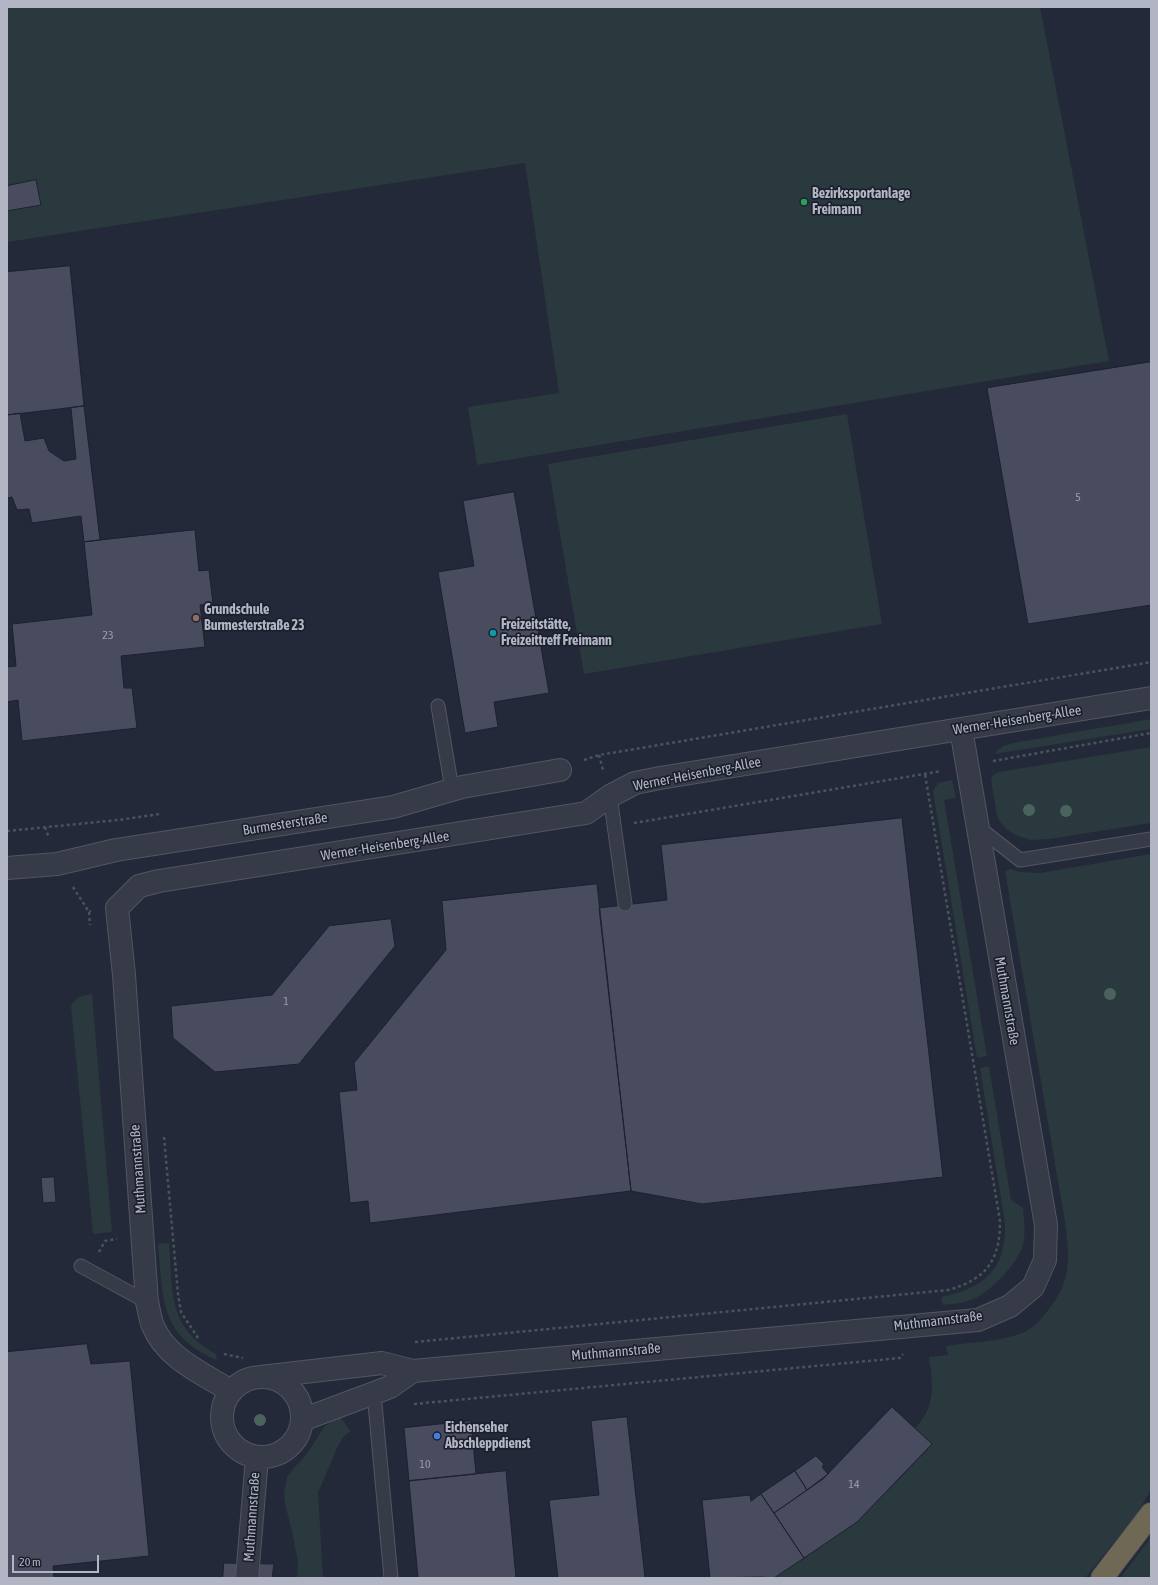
<!DOCTYPE html>
<meta charset="utf-8">
<style>
body{margin:0}
#map{position:relative;width:1158px;height:1585px;overflow:hidden;background:#232938;font-family:"Asap Condensed",sans-serif}
canvas{display:block}
.frame{position:absolute;inset:0;border:8px solid #b2b6c4;pointer-events:none}
.scale{position:absolute;left:12px;top:1555px;width:87px;height:18px;box-sizing:border-box;border:2px solid #b2b6c4;border-top:0;padding-left:5px;font-size:12px;line-height:14px;white-space:nowrap;color:#b2b6c4;-webkit-text-stroke:3px #1c202d;paint-order:stroke}
</style>
<div id="map">
<canvas width="1158" height="1585"></canvas>
<div class="frame"></div>
<div class="scale">20 m</div>
</div>
<script>
const ctx = document.querySelector('canvas').getContext('2d');
ctx.lineJoin = 'round';
function fillPath(path, color) {
  ctx.fillStyle = color;
  ctx.fill(path, 'evenodd');
}
function stroke(path, color, width, dash) {
  ctx.strokeStyle = color;
  ctx.lineWidth = width;
  ctx.lineCap = dash ? 'butt' : 'round';
  ctx.setLineDash(dash || []);
  ctx.stroke(path);
}
function write(font, color, halo, rows, align = 'center') {
  ctx.font = font + ' "Asap Condensed",sans-serif';
  ctx.lineWidth = 3.5;
  ctx.setLineDash([]);
  ctx.textBaseline = 'middle';
  ctx.strokeStyle = halo;
  ctx.fillStyle = color;
  for (const [text, x, y, turn = 0] of rows) {
    ctx.save();
    ctx.translate(x, y);
    ctx.rotate((+turn || 0) * Math.PI / 180);
    ctx.textAlign = isNaN(turn) ? turn : align;
    if (halo) ctx.strokeText(text, 0, 0);
    ctx.fillText(text, 0, 0);
    ctx.restore();
  }
}
const green = new Path2D(`
 M7 7H1040L1109 361 477 465 468 407 559 393 525 163 7 242Z
 M847 414 882 624 584 674 548 464Z
 M1151 719V729L994 754 1003 746 1013 743Z
 M1151 747V823L1049 839 1031 840 1018 836 1007 830 1001 823 997 816 991 780 993 775 999 772Z
 M952 780 956 798 944 800 987 1056 977 1058 933 791 938 783Z
 M1151 854V1490L1138 1512 1085 1578H774L857 1522 932 1445 915 1428C936 1407 933 1384 929 1357L948 1355 946 1346C971 1342 999 1342 1022 1333 1032 1329 1039 1322 1045 1314 1070 1284 1070 1266 1066 1228L1005 871 1010 869 1020 872 1040 873Z
 M92 994 112 1232 93 1234 71 1006C76 996 82 996 92 994Z
 M989 1066 1011 1200 1023 1208C1024 1220 1026 1233 1023 1245 1017 1264 991 1292 973 1299 964 1303 953 1304 943 1305L941 1297C985 1288 1006 1269 1005 1223L980 1068Z
 M169 1243C173 1292 167 1327 216 1354L217 1360C159 1336 163 1298 158 1244Z
 M339 1416 351 1431 344 1436 337 1448 318 1493 323 1578H297L298 1562 292 1531 286 1508 284 1493 287 1477 293 1469 306 1455 325 1426Z
 M1151 1537V1578H1120Z`);
const building = new Path2D(`
 M36 180 41 205 7 211V186Z
 M70 266 84 406 7 415V272Z
 M1151 362V605L1028 624 987 388Z
 M84 406 100 540 84 542 81 516 32 523 29 509 17 510 12 497 7 498V415L20 413 25 441 44 438 49 451 64 461 76 459 71 408Z
 M514 492 549 693 494 702 498 727 465 733 438 572 474 566 463 501Z
 M195 530 199 571 209 570 213 604 200 605 205 647 121 656 124 688H132L137 728 22 741 18 700 7 702V667L16 666 12 624 92 615 84 542Z
 M902 818 943 1177 702 1204 631 1191 599 908 667 900 661 845Z
 M597 884 631 1191 370 1223 368 1201 350 1203 339 1092 357 1090 354 1063 446 950 442 901Z
 M391 919 395 946 299 1064 215 1072 173 1038 171 1006 272 995 329 926Z
 M54 1177 56 1202 43 1203 41 1178Z
 M87 1344 91 1364 130 1361 149 1556 53 1566 54 1578H7V1352Z
 M892 1407 932 1444 857 1522 804 1558 774 1513 823 1479Z
 M627 1417 645 1578H558L549 1500 599 1495 591 1421Z
 M471 1421 476 1474 409 1481 404 1428Z
 M816 1456 824 1464 822 1467 828 1474 807 1490 795 1471Z
 M506 1471 516 1578H418L409 1481Z
 M795 1471 807 1490 774 1513 761 1494Z
 M761 1494 804 1558 774 1578 761 1577 710 1578 702 1500 750 1495 751 1501Z
 M224 1563 274 1564 272 1578H223Z`);
const path = new Path2D(`
 M599 755 603 770
 M584 760 599 755 1151 662
 M993 761 1151 733
 M634 823 941 771
 M45 827 49 838
 M7 831 118 820 160 814
 M73 887 89 912 91 911
 M89 912 90 925
 M164 1137 178 1294 181 1312 198 1338
 M99 1252 105 1241 117 1239
 M415 1342 948 1290C987 1279 1000 1260 1000 1221L925 774
 M224 1354 243 1358
 M414 1404 900 1358 903 1354`);
const service = new Path2D(`
 M438 706 452 789
 M610 796 625 904
 M978 827 1020 860 1151 839
 M81 1266 147 1302
 M374 1393 391 1578`);
const minor = new Path2D(`
 M7 868 57 864 116 850 393 807 462 787 560 770
 M261 1377 382 1363 413 1371 978 1320 1010 1306 1033 1287 1045 1260 1046 1225 961 729
 M222 1417a40 40 0 1 1 80 0a40 40 0 1 1-80 0Z
 M231 1391C202 1373 167 1359 153 1326 150 1319 149 1310 147 1302L124 975 117 908 139 886 159 881 586 813 610 796 635 783 660 778 1151 698
 M302 1420 390 1387 413 1371
 M247 1578 257 1457`);
const motorway = new Path2D(`
 M1102 1578 1151 1514`);
const trees = [
 [1029,810],
 [1066,811],
 [1110,994],
 [260,1420]
];
const markers = [
 [804,202,4,"#2e9e5b"],
 [196,618,4,"#8d6e63"],
 [493,633,4,"#0f9aa8"],
 [437,1436,4,"#3f7fe0"]
];
const numberNames = [
 ["5",1078,497],
 ["23",108,635],
 ["1",286,1001],
 ["10",425,1464],
 ["14",854,1484]
];
const poiNames = [
 ["Bezirkssportanlage",812,194],
 ["Freimann",812,210],
 ["Grundschule",204,610],
 ["Burmesterstraße 23",204,626],
 ["Freizeitstätte,",501,625],
 ["Freizeittreff Freimann",501,641],
 ["Eichenseher",445,1428],
 ["Abschleppdienst",445,1444]
];
const streetNames = [
 ["Werner-Heisenberg-Allee",1017,720,-9],
 ["Werner-Heisenberg-Allee",697,774,-11],
 ["Burmesterstraße",285,824,-9],
 ["Werner-Heisenberg-Allee",385,846,-9],
 ["Muthmannstraße",1007,1001,80],
 ["Muthmannstraße",138,1169,-94],
 ["Muthmannstraße",938,1321,-7],
 ["Muthmannstraße",616,1352,-5],
 ["Muthmannstraße",252,1517,-86]
];
fillPath(green, '#29393d');
fillPath(building, '#484c5e');
stroke(building, '#1e222f', 1);
stroke(service, '#525663', 15);
stroke(minor, '#525663', 24);
stroke(motorway, '#3f4350', 24);
stroke(path, '#47545a', 2.5, [3, 3]);
stroke(service, '#373b48', 13);
stroke(minor, '#373b48', 22);
stroke(motorway, '#6e6855', 22);
ctx.fillStyle = '#4b635d';
for (const [x, y] of trees) {
  ctx.beginPath();
  ctx.arc(x, y, 6, 0, 2 * Math.PI);
  ctx.fill();
}
for (const [x, y, r, color] of markers) {
  const dot = new Path2D();
  dot.arc(x, y, r, 0, 2 * Math.PI);
  ctx.fillStyle = color;
  ctx.fill(dot);
  stroke(dot, '#1c202d', 1.5);
}
write('12px', '#989caa', null, numberNames);
write('bold 14px', '#b2b6c4', '#1c202d', poiNames, 'left');
write('14px', '#b2b6c4', '#1c202d', streetNames);
</script>
